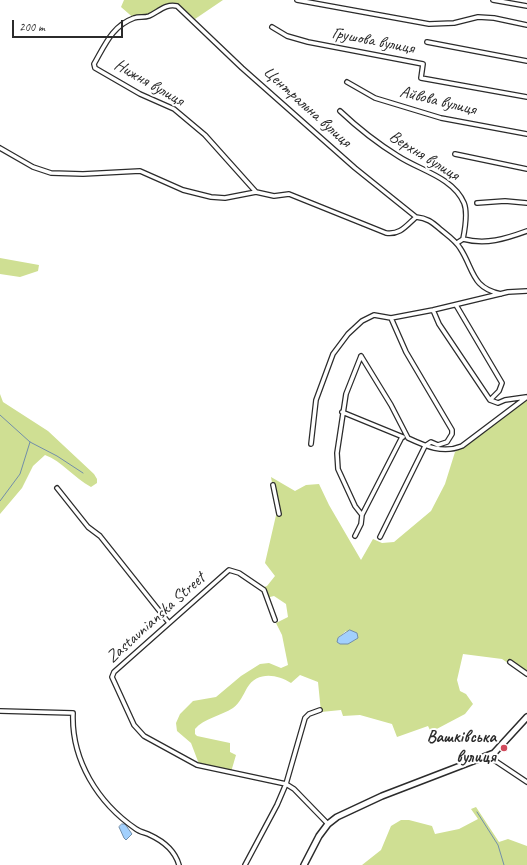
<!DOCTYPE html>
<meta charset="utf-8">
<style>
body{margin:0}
#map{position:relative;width:527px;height:865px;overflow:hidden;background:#fff;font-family:Caveat,sans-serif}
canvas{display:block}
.scale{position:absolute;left:12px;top:20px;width:111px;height:18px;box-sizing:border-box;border:2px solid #2b2b2b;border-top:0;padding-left:5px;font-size:12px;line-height:14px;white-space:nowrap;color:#2b2b2b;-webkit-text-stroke:3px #fff;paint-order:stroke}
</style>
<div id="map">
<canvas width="527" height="865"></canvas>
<div class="scale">200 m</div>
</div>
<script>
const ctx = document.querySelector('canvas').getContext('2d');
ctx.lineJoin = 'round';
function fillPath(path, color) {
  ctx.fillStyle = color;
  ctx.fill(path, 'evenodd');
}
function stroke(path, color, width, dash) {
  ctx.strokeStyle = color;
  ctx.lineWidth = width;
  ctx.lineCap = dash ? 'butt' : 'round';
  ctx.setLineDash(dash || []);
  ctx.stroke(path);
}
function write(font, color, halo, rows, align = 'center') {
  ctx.font = font + ' Caveat,sans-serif';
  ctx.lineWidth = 4;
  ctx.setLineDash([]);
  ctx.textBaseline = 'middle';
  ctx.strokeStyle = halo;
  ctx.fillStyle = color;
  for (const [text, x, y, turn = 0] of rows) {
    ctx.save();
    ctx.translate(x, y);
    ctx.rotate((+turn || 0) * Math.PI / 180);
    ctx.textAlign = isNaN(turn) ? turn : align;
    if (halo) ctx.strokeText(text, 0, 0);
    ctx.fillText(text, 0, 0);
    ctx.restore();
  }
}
const green = new Path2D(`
 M124 0H223L195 19 180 6C164 8 151 17 136 20L121 7Z
 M0 258 39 265 38 271 20 277 0 274Z
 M0 394 3 402 48 431 94 474 97 479V483L91 487C74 478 62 461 45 455L33 466 22 488 0 514Z
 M527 399V676L502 659 463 654 457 680 460 691 466 694 473 704 465 714 431 732 428 726 397 737 392 724 360 715 343 716 341 710 321 712 318 682 300 675 291 683C277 674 257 671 247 688 243 695 240 703 233 708 221 716 204 718 195 729V734L197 736 230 743V752L236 755 231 772 199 764 191 743 177 731 176 723 180 714 193 701 216 697 241 676 260 664 269 663 281 668 288 665 282 635 276 623 288 617 286 604 274 596 266 598 262 588 267 586 275 576 265 563 277 511 271 477 295 491 306 485 319 484 329 505 361 560 373 539 382 543 394 542 431 511 445 484 455 452ZM346 631 355 640 340 644 338 638Z
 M476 807 499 842 508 839 527 846V865H362L381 850 391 826 401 820H409L432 826 435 834 459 829 478 819 471 809Z`);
const water = new Path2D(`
 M350 630 357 633 358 638 348 644H340L337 642 338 638Z
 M122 824H125L132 834 126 840 124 838 119 827Z`);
const stream = new Path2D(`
 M0 415 30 442 57 456 83 473
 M0 501 20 474 30 442
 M477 812 498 845 504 865`);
const street = new Path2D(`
 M297 0 429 24 454 23 478 17 494 18 527 25
 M493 0 527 6
 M272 27 287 36 308 42 423 64 421 78 527 97
 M427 42 527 61
 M347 82 375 98 441 118 527 134
 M340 111C358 128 377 143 398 156 419 170 453 177 464 203 468 213 465 229 463 239
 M0 148 33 167 51 173 83 174 140 171 183 190 211 197 225 198 256 192 274 196 289 194 386 233C400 235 406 226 416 217 427 218 432 222 440 229 447 235 455 240 460 248 474 269 471 288 501 294
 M455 154 527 169
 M256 192 205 135 174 109 140 94 95 68 94 64C105 45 112 26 134 18 139 16 144 18 149 16 158 12 166 3 177 6L242 68 355 168 416 217
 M477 203 505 201 527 203
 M457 243 463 239C486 245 505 239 527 231
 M456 305 502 383 499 391 490 400
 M433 310 439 324 490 400 498 403 505 400 526 397
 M361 356 391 405 408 438C425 446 443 454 462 446L527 397
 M342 412 403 437
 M311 444 316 400 333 354 348 334 362 321 374 315 391 318 433 310 508 292 527 291
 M273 485 279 514
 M57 488 88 527 100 536 169 623
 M362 515 402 437
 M355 536 361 524 362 515 355 506 338 469 337 453 346 394 361 356
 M380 537 425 446 431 442 438 445 447 442 452 434V430L406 352 391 318
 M275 620 264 590 239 573 229 570 114 672 112 677 134 725 144 736 197 765 286 784 294 789 328 824
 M510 662 527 674
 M0 711 73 713C71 760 98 803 136 829 140 832 146 833 150 835 163 841 175 851 179 865
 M488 756 527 782
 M245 865 277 805 286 784 305 718 309 714 320 710`);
const secondary = new Path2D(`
 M304 865 319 836 328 824 337 817 382 796 494 753 527 717`);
const markers = [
 [504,748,4,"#d1495b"]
];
const streetNames = [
 ["Грушова вулиця",373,41,11],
 ["Нижня вулиця",149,83,30],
 ["Айвова вулиця",438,101,14],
 ["Центральна вулиця",307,107,42],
 ["Верхня вулиця",424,156,32],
 ["Zastavnianska Street",156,618,-42]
];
const poiNames = [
 ["Вашківська",496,738],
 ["вулиця",496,758]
];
fillPath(green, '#cfdf93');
fillPath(water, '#a2d0fd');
stroke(water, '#728ea9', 1);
stroke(stream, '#728ea9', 1);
stroke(street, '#2b2b2b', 6);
stroke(secondary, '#2b2b2b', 8);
stroke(street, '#fff', 3.5);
stroke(secondary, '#fff', 5);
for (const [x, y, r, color] of markers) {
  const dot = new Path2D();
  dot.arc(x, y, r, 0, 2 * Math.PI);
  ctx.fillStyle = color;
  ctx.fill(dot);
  stroke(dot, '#fff', 1.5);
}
write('17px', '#2b2b2b', '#fff', streetNames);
write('bold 17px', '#2b2b2b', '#fff', poiNames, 'right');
</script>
